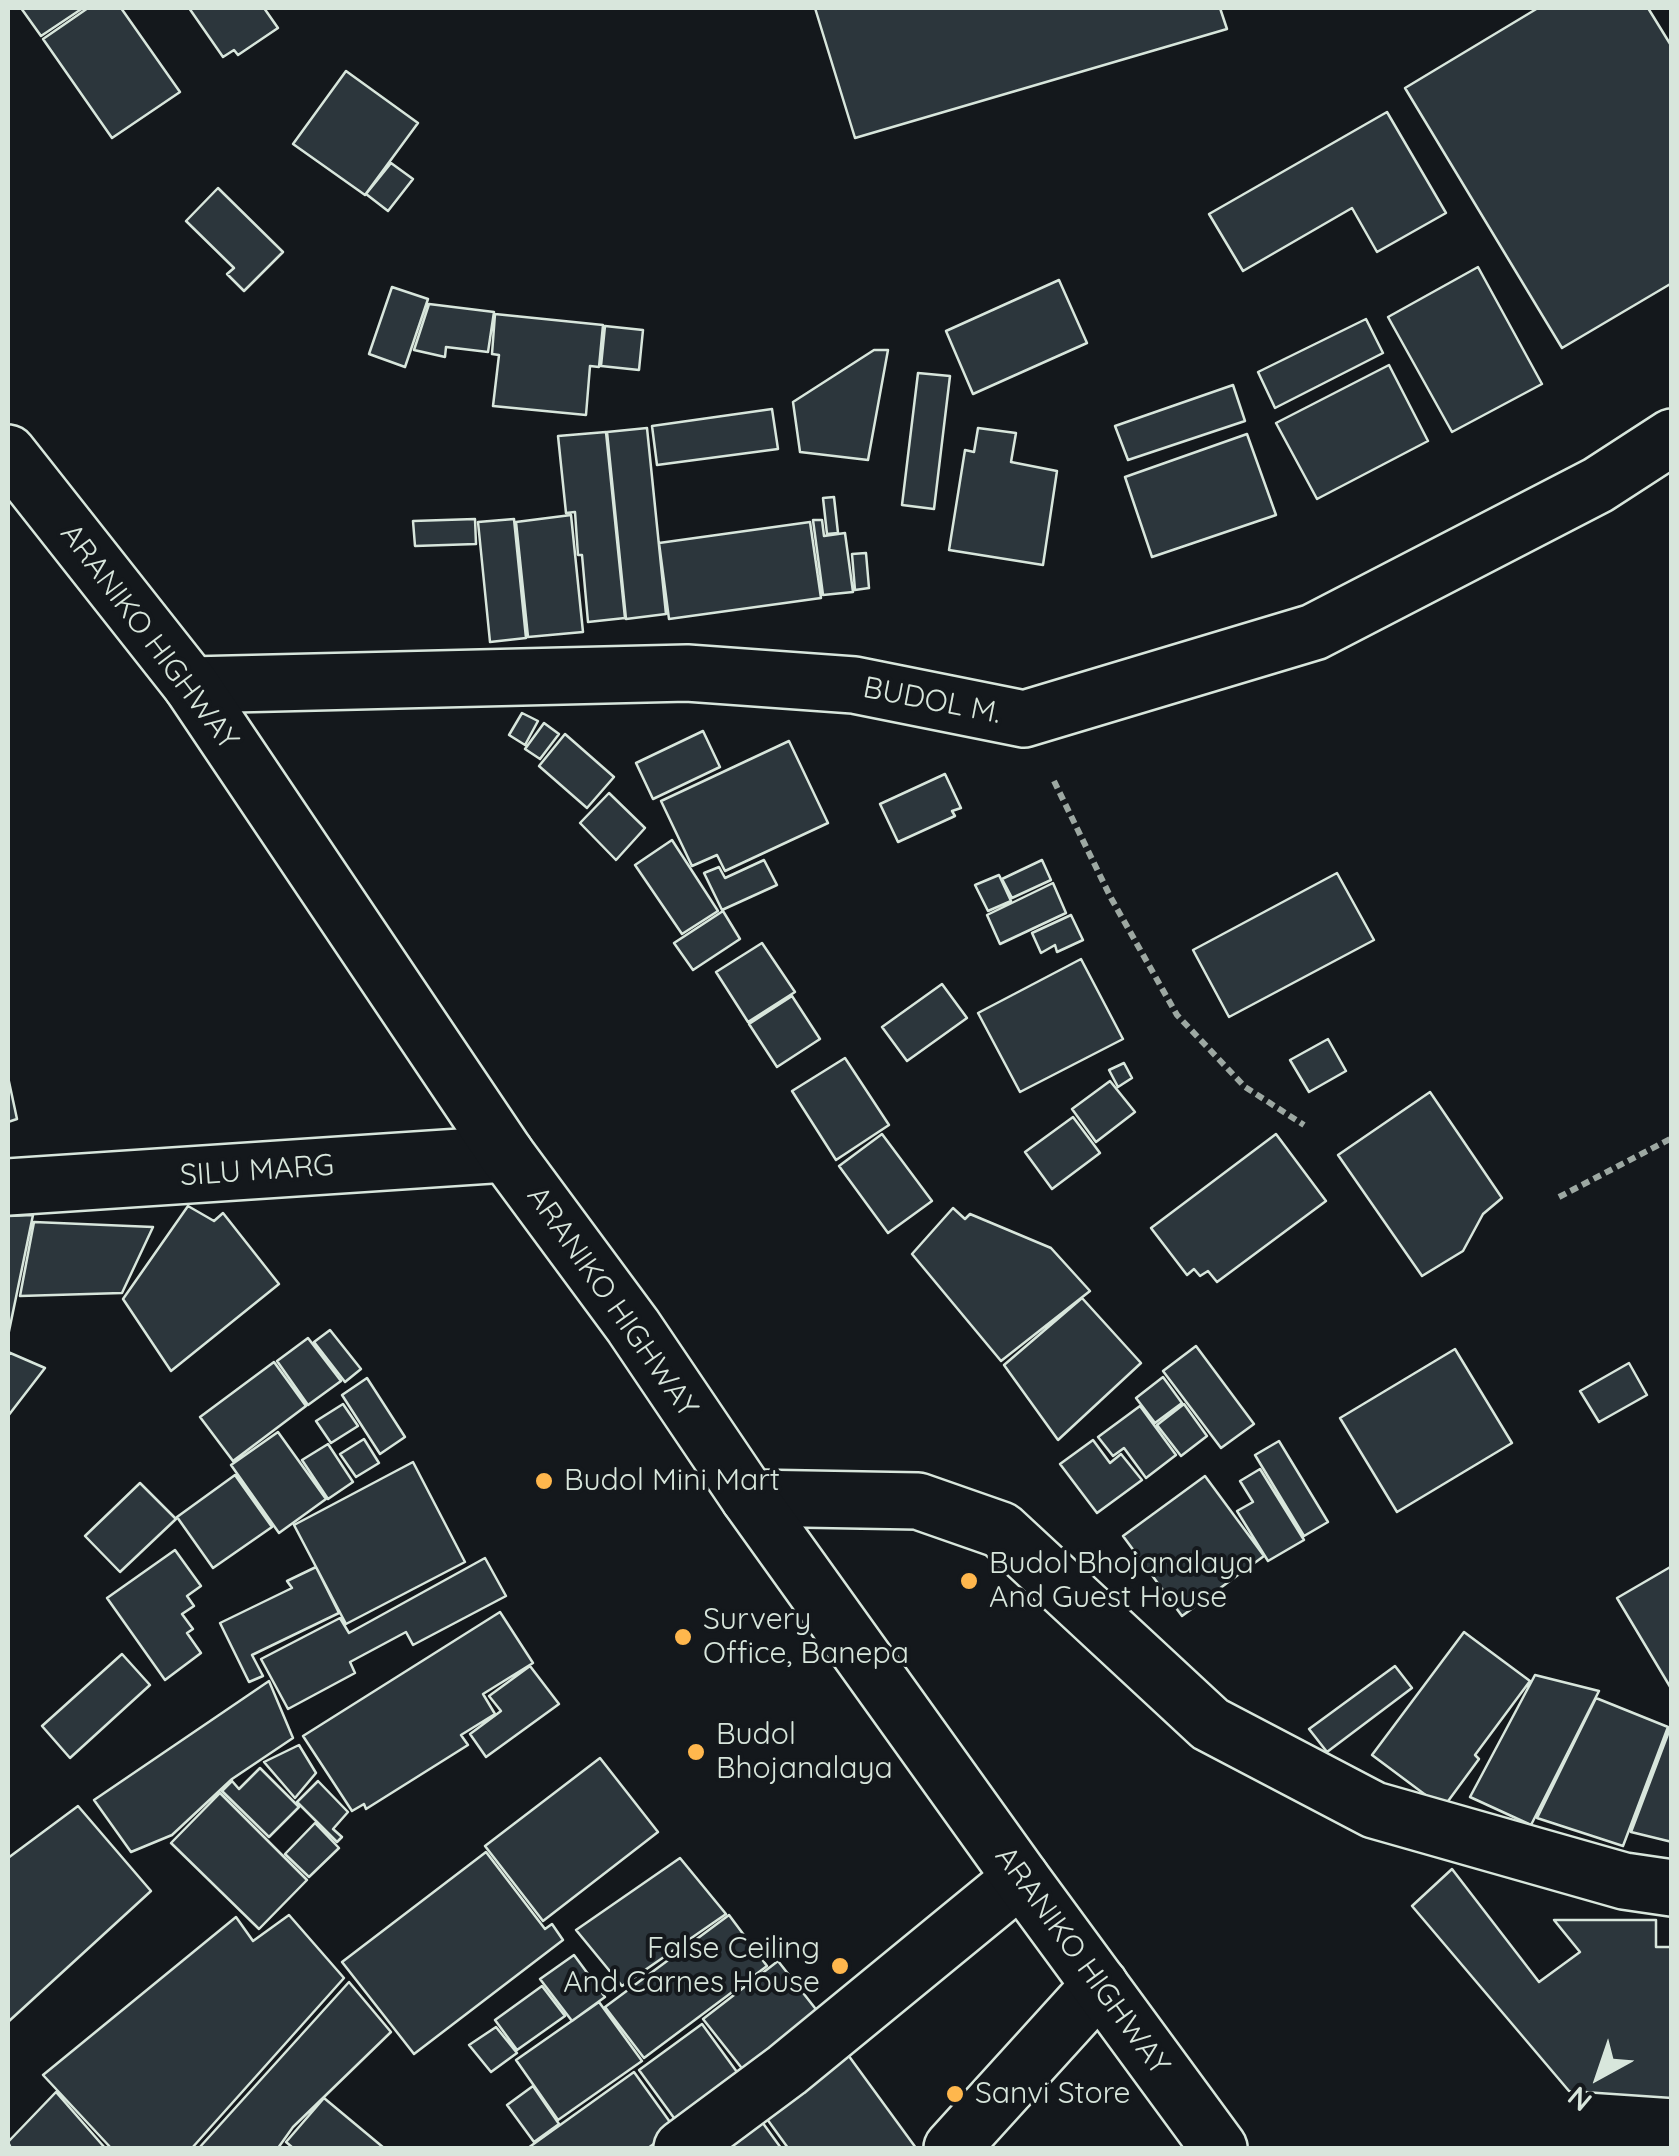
<!DOCTYPE html>
<style>
body{margin:0}
#map{position:relative;width:1679px;height:2156px;overflow:hidden;background:#14181c;font-family:Quicksand,sans-serif}
canvas{display:block}
.frame{position:absolute;inset:0;border:10px solid #d8e6dc;pointer-events:none}
.north{position:absolute;left:1549px;top:2026px;width:100px;height:100px;-webkit-text-stroke:8px #14181c;paint-order:stroke;rotate:220deg;font-size:28px;font-weight:700;line-height:40px;text-align:center;color:#d8e6dc}
.north::after{content:'';display:block;margin:auto;width:35px;height:45px;background:#d8e6dc;clip-path:polygon(50% 0,100% 100%,50% 72%,0 100%)}
</style>
<div id="map">
<canvas width="1679" height="2156"></canvas>
<div class="frame"></div>
<div class="north">N</div>
</div>
<script>
const ctx = document.querySelector('canvas').getContext('2d');
ctx.lineJoin = 'round';
function fillPath(path, color) {
  ctx.fillStyle = color;
  ctx.fill(path, 'evenodd');
}
function stroke(path, color, width, dash) {
  ctx.strokeStyle = color;
  ctx.lineWidth = width;
  ctx.lineCap = dash ? 'butt' : 'round';
  ctx.setLineDash(dash || []);
  ctx.stroke(path);
}
function write(font, color, halo, rows, align = 'center') {
  ctx.font = font + ' Quicksand,sans-serif';
  ctx.lineWidth = 8;
  ctx.setLineDash([]);
  ctx.textBaseline = 'middle';
  ctx.strokeStyle = halo;
  ctx.fillStyle = color;
  for (const [text, x, y, turn = 0] of rows) {
    ctx.save();
    ctx.translate(x, y);
    ctx.rotate((+turn || 0) * Math.PI / 180);
    ctx.textAlign = isNaN(turn) ? turn : align;
    if (halo) ctx.strokeText(text, 0, 0);
    ctx.fillText(text, 0, 0);
    ctx.restore();
  }
}
const building = new Path2D(`
 M21 8H83L41 36Z
 M88 8H121L180 92 112 138 43 39Z
 M189 8H264L278 28 238 55 234 50 223 57Z
 M815 8H1220L1227 29 855 138Z
 M1538 8H1648L1672 47V283L1562 348 1405 88Z
 M346 71 418 123 365 195 293 144Z
 M1387 112 1446 213 1377 252 1352 208 1243 271 1209 214Z
 M391 163 413 179 388 211 366 194Z
 M218 188 283 252 244 291 227 274 234 268 186 221Z
 M1478 267 1542 384 1452 432 1388 317Z
 M1059 280 1087 343 973 394 946 331Z
 M392 287 428 299 405 367 369 354Z
 M429 304 494 312 488 352 446 347 445 357 414 350Z
 M495 314 603 325 599 367 590 366 586 415 493 406 499 355 492 354Z
 M1366 319 1383 353 1275 408 1258 372Z
 M605 326 643 330 639 370 601 366Z
 M874 350H888L868 460 800 452 793 402Z
 M1389 365 1428 441 1317 499 1276 423Z
 M918 373 950 376 934 509 902 505Z
 M1233 385 1245 421 1128 460 1115 426Z
 M772 409 778 449 657 465 652 426Z
 M647 428 666 614 626 619 607 432Z
 M978 428 1016 433 1011 462 1057 471 1043 565 949 550 965 450 974 452Z
 M606 432 625 618 588 622 582 555H578L575 512 566 513 558 436Z
 M1247 434 1276 515 1152 557 1125 477Z
 M834 497 838 533 827 534 823 498Z
 M571 515 583 632 528 637 516 522Z
 M475 519 476 544 415 546 413 521Z
 M514 519 526 638 490 642 478 522Z
 M813 520H822L824 536 845 533 853 592 823 595Z
 M810 522 821 598 669 619 659 543Z
 M866 553 869 588 855 590 852 554Z
 M522 713 538 721 525 745 509 735Z
 M544 723 559 734 540 759 525 749Z
 M703 731 720 767 653 799 636 763Z
 M565 734 614 777 587 808 539 766Z
 M789 741 828 823 725 871 717 855 692 866 661 801Z
 M945 774 961 808 952 811 955 816 898 842 880 804Z
 M609 793 645 828 616 860 580 823Z
 M672 840 718 911 682 934 635 865Z
 M764 860 777 885 722 910 704 873 719 867 725 878Z
 M1042 860 1051 880 1012 898 1002 879Z
 M1337 873 1374 940 1229 1017 1193 950Z
 M999 875 1011 901 988 911 975 885Z
 M1053 883 1066 913 1000 944 987 915Z
 M723 911 740 939 693 970 674 943Z
 M1071 915 1083 940 1057 952 1055 945 1041 953 1032 933Z
 M762 943 795 992 748 1022 716 972Z
 M1081 959 1123 1039 1020 1092 978 1013Z
 M942 984 967 1018 907 1061 882 1027Z
 M792 996 820 1039 777 1067 749 1024Z
 M1328 1039 1346 1071 1309 1092 1290 1060Z
 M845 1058 889 1125 836 1160 792 1091Z
 M1124 1063 1132 1078 1118 1087 1109 1070Z
 M8 1077 17 1119 8 1122Z
 M1110 1081 1135 1112 1096 1142 1072 1109Z
 M1430 1092 1502 1198 1483 1214 1463 1251 1422 1276 1338 1155Z
 M1073 1117 1100 1153 1052 1189 1025 1152Z
 M882 1134 932 1201 888 1233 839 1166Z
 M1276 1134 1326 1201 1217 1282 1208 1271 1200 1276 1194 1269 1187 1275 1151 1228Z
 M188 1206 214 1221 223 1213 279 1284 171 1371 123 1299Z
 M953 1208 965 1219 970 1214 1051 1248 1090 1291 1001 1361 912 1254Z
 M33 1215 8 1336V1216Z
 M34 1222 153 1227 122 1293 20 1296Z
 M1082 1298 1141 1363 1058 1440 1004 1365Z
 M330 1330 361 1369 345 1382 314 1342Z
 M308 1338 341 1381 308 1405 277 1361Z
 M1196 1346 1254 1424 1221 1448 1163 1371Z
 M1455 1349 1512 1443 1397 1512 1340 1418Z
 M8 1352 45 1368 8 1416Z
 M274 1362 306 1406 233 1461 200 1417Z
 M1629 1363 1647 1395 1599 1422 1580 1391Z
 M1163 1377 1182 1403 1155 1423 1136 1398Z
 M367 1378 405 1437 380 1454 342 1395Z
 M343 1404 358 1426 331 1443 316 1421Z
 M1184 1404 1207 1436 1181 1456 1157 1425Z
 M1140 1406 1176 1455 1146 1478 1124 1448 1113 1456 1098 1437Z
 M278 1432 326 1499 279 1533 231 1465Z
 M364 1439 379 1463 356 1477 340 1454Z
 M1093 1440 1110 1463 1121 1454 1142 1480 1097 1513 1060 1464Z
 M1279 1441 1328 1522 1304 1536 1255 1455Z
 M328 1444 353 1482 328 1499 302 1460Z
 M413 1462 465 1562 346 1624 294 1525Z
 M1260 1469 1304 1540 1268 1561 1237 1511 1253 1502 1240 1481Z
 M235 1475 272 1527 213 1568 177 1517Z
 M1205 1476 1264 1556 1182 1616 1123 1536Z
 M140 1483 176 1519 120 1572 85 1536Z
 M175 1550 201 1586 187 1596 194 1606 182 1614 193 1629 187 1633 201 1653 165 1680 107 1598Z
 M485 1558 506 1596 413 1645 406 1632 350 1662 355 1673 288 1709 261 1659 340 1618 349 1633Z
 M1672 1566V1690L1617 1598Z
 M316 1567 339 1613 252 1655 263 1676 249 1682 220 1623 292 1588 287 1581Z
 M500 1612 533 1663 483 1694 495 1714 461 1735 468 1745 366 1809 364 1804 352 1811 303 1736Z
 M1464 1632 1530 1681 1475 1755 1479 1759 1443 1808 1372 1755Z
 M122 1654 150 1685 70 1758 42 1726Z
 M530 1666 559 1704 486 1757 470 1734 501 1711 489 1696Z
 M1395 1666 1412 1688 1327 1752 1309 1729Z
 M1535 1675 1599 1691 1531 1825 1470 1797Z
 M269 1681 293 1738 232 1779 172 1835 131 1852 94 1800Z
 M1596 1698 1668 1727 1623 1846 1537 1818Z
 M1671 1726H1672V1842L1631 1832Z
 M299 1745 316 1773 295 1798 264 1762Z
 M600 1758 658 1832 543 1921 485 1846Z
 M260 1768 299 1807 269 1837 222 1791 232 1781 239 1789Z
 M318 1781 348 1812 333 1829 342 1837 337 1842 297 1802Z
 M220 1793 307 1880 259 1929 171 1843Z
 M78 1806 151 1891 8 2022V1858Z
 M315 1823 339 1848 309 1877 285 1854Z
 M486 1852 545 1929 552 1924 563 1940 414 2054 342 1962Z
 M680 1858 726 1914 622 1986 576 1930Z
 M1452 1869 1539 1982 1580 1952 1554 1920H1656V1947H1672V2098L1569 2091 1412 1906Z
 M289 1915 344 1978 192 2148H111L43 2075 236 1917 253 1941Z
 M729 1915 767 1966 644 2058 605 2007Z
 M574 1955 605 1997 572 2021 540 1979Z
 M778 1961 822 2017 748 2076 703 2019Z
 M349 1982 391 2032 293 2127 278 2148H199Z
 M542 1986 565 2016 517 2050 495 2020Z
 M599 2002 642 2061 558 2120 516 2060Z
 M702 2024 745 2083 682 2129 639 2070Z
 M496 2027 517 2053 491 2072 469 2045Z
 M843 2048 916 2148H788L759 2108Z
 M634 2072 675 2129 648 2148H528Z
 M533 2086 559 2124 534 2142 507 2105Z
 M56 2092 105 2148H11L8 2142Z
 M324 2098 384 2148H293L286 2142Z
 M757 2115 781 2148H711Z`);
const path = new Path2D(`
 M1054 781 1111 898 1177 1015 1245 1087 1304 1125
 M1559 1197 1672 1138`);
const minor = new Path2D(`
 M191 685 687 673 854 685 1024 719 1314 632 1598 485 1672 437
 M8 1187 506 1154
 M749 1498 918 1501 1001 1530 1210 1724 1374 1810 1624 1881 1672 1888
 M682 2148 787 2070 1021 1878
 M952 2148 1100 1985`);
const trunk = new Path2D(`
 M8 453 191 685 506 1154 633 1326 749 1498 1021 1878 1219 2148`);
const markers = [
 [544,1481,10,"#ffb74d"],
 [969,1581,10,"#ffb74d"],
 [683,1637,10,"#ffb74d"],
 [696,1752,10,"#ffb74d"],
 [840,1966,10,"#ffb74d"],
 [955,2094,10,"#ffb74d"]
];
const streetNames = [
 ["ARANIKO HIGHWAY",149,637,53],
 ["BUDOL M.",932,701,11],
 ["SILU MARG",257,1171,-4],
 ["ARANIKO HIGHWAY",612,1302,55],
 ["ARANIKO HIGHWAY",1082,1961,54]
];
const poiNames = [
 ["Budol Mini Mart",564,1481],
 ["Budol Bhojanalaya",989,1564],
 ["And Guest House",989,1598],
 ["Survery",703,1620],
 ["Office, Banepa",703,1654],
 ["Budol",716,1735],
 ["Bhojanalaya",716,1769],
 ["False Ceiling",820,1949,"right"],
 ["And Carnes House",820,1983,"right"],
 ["Sanvi Store",975,2094]
];
fillPath(building, '#2c363c');
stroke(building, '#d8e6dc', 2.5);
stroke(minor, '#d8e6dc', 60);
stroke(trunk, '#d8e6dc', 60);
stroke(path, '#9da8a2', 6, [8, 5]);
stroke(minor, '#14181c', 55);
stroke(trunk, '#14181c', 55);
for (const [x, y, r, color] of markers) {
  const dot = new Path2D();
  dot.arc(x, y, r, 0, 2 * Math.PI);
  ctx.fillStyle = color;
  ctx.fill(dot);
  stroke(dot, '#14181c', 4);
}
write('30px', '#d8e6dc', '#14181c', streetNames);
write('30px', '#d8e6dc', '#14181c', poiNames, 'left');
</script>
